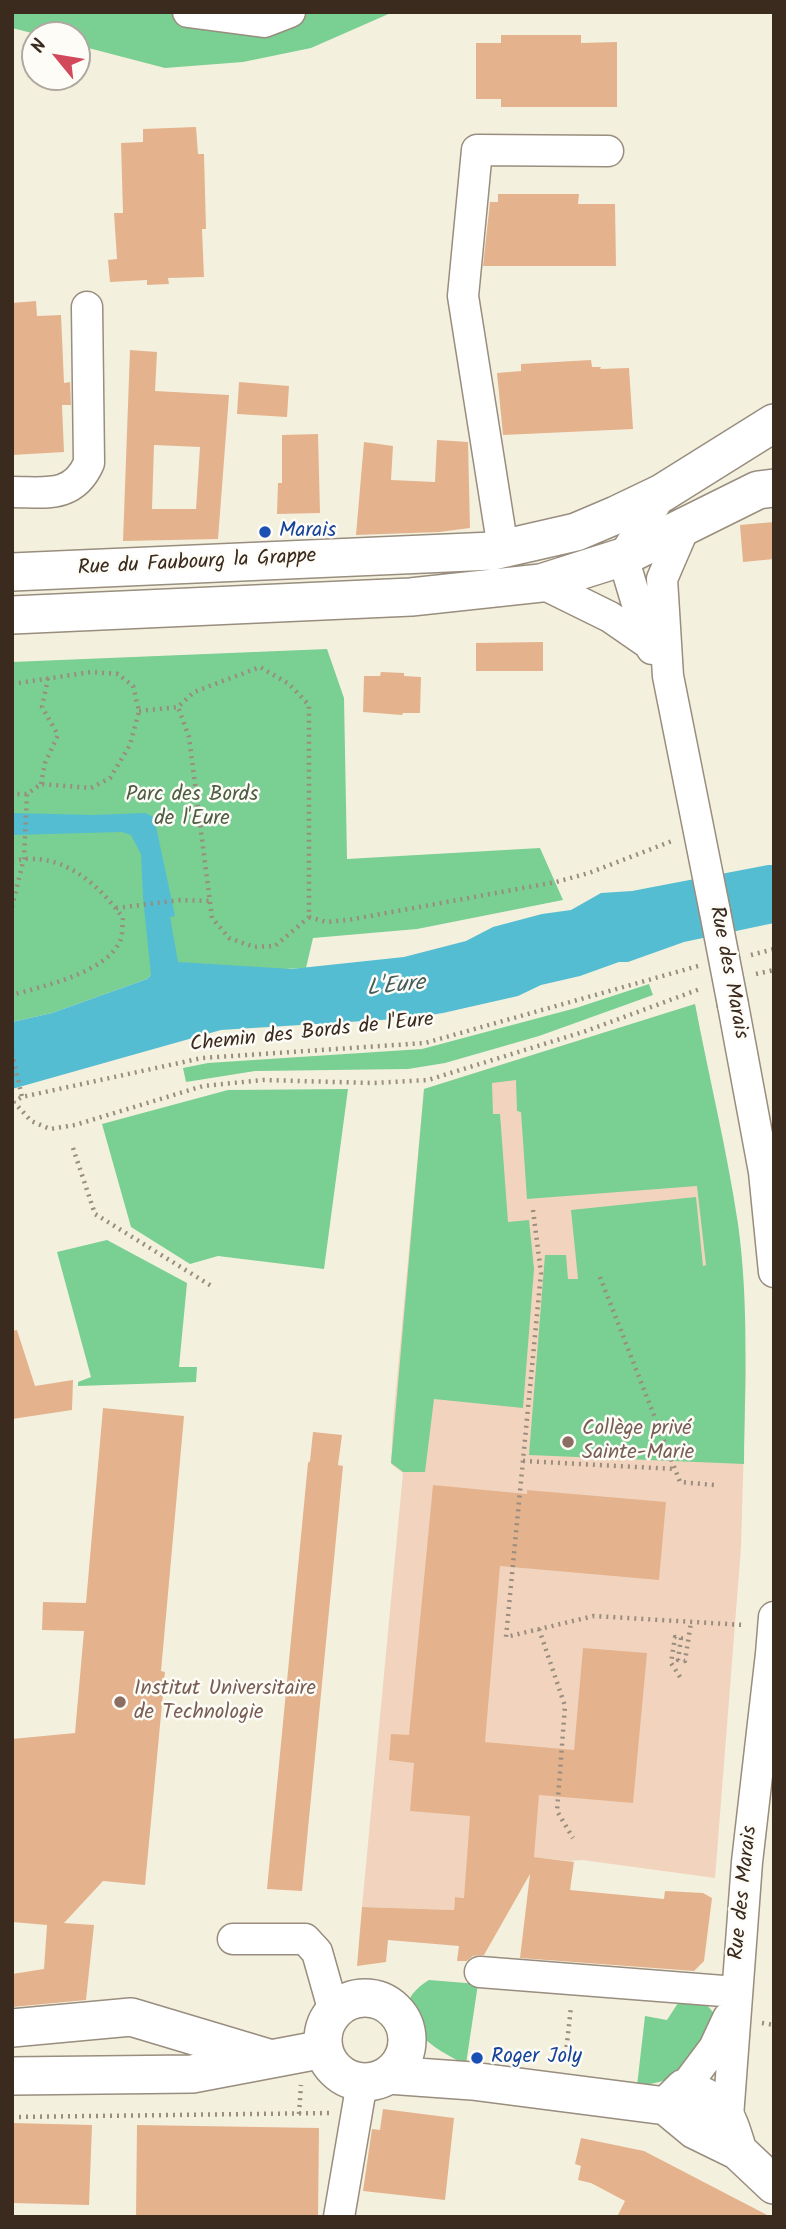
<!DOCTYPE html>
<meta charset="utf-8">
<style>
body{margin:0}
#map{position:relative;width:786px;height:2229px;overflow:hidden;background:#f4f0de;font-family:Kalam,sans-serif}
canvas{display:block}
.frame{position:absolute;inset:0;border:14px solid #3b2a1e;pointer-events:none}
.north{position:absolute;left:21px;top:21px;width:70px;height:70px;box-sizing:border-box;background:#fdfcf7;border:2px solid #afa8a0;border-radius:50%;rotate:300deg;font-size:19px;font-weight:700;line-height:28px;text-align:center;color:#3b2a1e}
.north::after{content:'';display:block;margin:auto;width:24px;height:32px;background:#d1495b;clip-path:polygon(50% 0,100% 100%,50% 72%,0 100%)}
</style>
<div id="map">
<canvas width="786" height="2229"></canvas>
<div class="frame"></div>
<div class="north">N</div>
</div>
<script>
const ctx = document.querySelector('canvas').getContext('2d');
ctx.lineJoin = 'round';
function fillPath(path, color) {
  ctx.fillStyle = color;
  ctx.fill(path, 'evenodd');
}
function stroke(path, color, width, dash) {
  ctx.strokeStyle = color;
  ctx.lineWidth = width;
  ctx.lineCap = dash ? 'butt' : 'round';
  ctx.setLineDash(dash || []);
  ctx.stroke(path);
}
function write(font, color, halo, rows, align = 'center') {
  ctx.font = font + ' Kalam,sans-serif';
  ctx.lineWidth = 5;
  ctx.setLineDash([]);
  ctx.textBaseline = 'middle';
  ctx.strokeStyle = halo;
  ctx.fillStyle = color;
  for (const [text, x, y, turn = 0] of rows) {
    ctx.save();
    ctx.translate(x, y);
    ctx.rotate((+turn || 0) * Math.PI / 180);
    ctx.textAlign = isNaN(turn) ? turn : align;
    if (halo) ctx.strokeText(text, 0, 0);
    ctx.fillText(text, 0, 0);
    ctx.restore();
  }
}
const built = new Path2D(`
 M695 1004 738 1224 743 1290 746 1375 741 1548 715 1878 582 1860 570 1861 533 1857 473 1899 455 1897 454 1910 362 1907 403 1473 391 1464 393 1421 424 1089Z`);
const green = new Path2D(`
 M12 12H393L311 48 243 62 165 68 77 45V35H40L12 28Z
 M327 649 344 698 347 859 540 848 563 900 417 929 313 938 306 968 151 975 147 979 52 1013 12 1022V662Z
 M649 984 653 995 539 1036 445 1063 408 1069 255 1071 186 1082 183 1068 208 1063 422 1049 576 1008Z
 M695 1004C709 1077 727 1150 738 1224 749 1303 745 1384 744 1464L529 1455 545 1255H566L568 1279H578L571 1210 696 1197 703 1266 706 1265 697 1186 527 1199 521 1112 517 1111 516 1080 492 1083 493 1114H500L508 1222 529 1220 534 1269 523 1408 434 1399 425 1472H403L391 1463 424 1089Z
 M348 1089 324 1269 218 1256 190 1264 131 1227 102 1124 228 1090Z
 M107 1240 187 1283 179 1367H197L196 1382 78 1386V1382L91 1377 57 1252Z
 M429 1980 478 1984 466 2064C433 2050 376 2012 429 1980Z
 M680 2000C695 2001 706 2000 714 2014 710 2029 691 2063 679 2072 668 2082 651 2084 637 2086L645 2016 667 2020Z`);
const water = new Path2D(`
 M12 813 93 815 145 813 154 817 175 916 170 917 178 962 291 969 404 957 466 941 493 927 542 914 571 910 601 893 632 891 768 865H774V923L684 942 628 962H619L580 976 541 985 518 996 443 1013 412 1018 221 1030 12 1089V1022L52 1013 147 979 151 975 143 897 141 854 131 835 122 832 12 835Z`);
const building = new Path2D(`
 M501 35H581V43L617 42V107H501V99H476V43H501Z
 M196 127 198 154H204L206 229H202L204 277 168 278 169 284 147 285V280L110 282 108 260 117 259 114 213H123L121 143 143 142V129Z
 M498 194H579L578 204H615L616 266H483L490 202H498Z
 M36 301 37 316 61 315 64 383 70 382 71 405H62L64 452 12 455V303Z
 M130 350 157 352 155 391 229 395 218 539 123 541ZM154 445 200 447 196 509H152Z
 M591 360 592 367H601L600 369 629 368 633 429 503 435 497 373 521 371V364Z
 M239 382 289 386 287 417 237 414Z
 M318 434 320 513 277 514 278 483H282V435Z
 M437 440 468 442 470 528 439 532 356 535 364 442 393 446 391 480 435 482Z
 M774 522V559L743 562 740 525Z
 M543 642V671H476V643Z
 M381 672 404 673V676L421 677 420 713H403L402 715 363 712 364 676H380Z
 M17 1330 35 1386 73 1380 72 1410 12 1419V1331Z
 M103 1408 184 1416 161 1671 165 1672 145 1885 103 1881 64 1923 94 1925 86 2000 12 2007V1974L44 1969 47 1925 12 1922V1739L75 1733 84 1631 42 1630 43 1602 86 1603Z
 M313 1432 342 1435 338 1465 343 1466 302 1891 267 1889 308 1463 310 1461Z
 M433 1485 527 1494V1490L666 1502 659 1580 500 1566 485 1742 574 1750 583 1648 647 1653 633 1803 539 1795 534 1857 574 1862 570 1890 664 1899 665 1891 703 1893 712 1898 704 1961 694 1971 520 1958 530 1874 484 1955 473 1956 467 1961H457L459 1946 388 1940 386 1962 357 1966 362 1907 454 1910 455 1897 464 1898 470 1816 410 1811 414 1763 389 1760 391 1734 409 1735Z
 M383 2109 454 2118 445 2200 363 2191 372 2129 380 2130Z
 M12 2123 92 2125 89 2205 12 2203Z
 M137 2125 319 2128 318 2217H136Z
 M581 2138 644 2151 771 2217H617L625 2201 591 2183 578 2180 581 2166 575 2164Z`);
const path = new Path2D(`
 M12 684 91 672 118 674 133 686 139 711 130 745 110 778 91 788 41 784 27 794H12
 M139 711 178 707 194 692 260 667 289 684 309 705V917L275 946 254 947 229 938 212 918 189 737 178 707
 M41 784 45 763 58 735 42 707 48 678
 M12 861C60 850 97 882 123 918 122 925 123 935 120 941 106 973 43 986 12 995
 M12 907 24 858 27 794
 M116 908 181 900 211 901
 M309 917 326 922 348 920 556 882 589 873 672 841
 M751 955 774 949
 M698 966 425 1043 202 1058 22 1097 14 1102 31 1121 50 1129 75 1125 203 1086 263 1080 373 1083 428 1080 586 1031 700 989
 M756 974 774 970
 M12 1053 22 1097
 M73 1148 95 1214 213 1287
 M533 1210 541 1273 506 1637 594 1616 744 1625
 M600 1277 680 1482 714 1485
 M523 1461 675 1469
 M539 1629 565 1706 557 1811 573 1838
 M680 1677 671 1663 675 1637 681 1638 678 1660 685 1661 691 1622
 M762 2023 774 2025
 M565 2061 571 2007
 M299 2114 301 2085
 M12 2117 330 2113`);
const minor = new Path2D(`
 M188 12 264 22 290 12
 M12 492C45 492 73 499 89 463L87 307
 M684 528 662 579 668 676 715 912
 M503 549 463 296 477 150 608 151
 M541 583 610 617 649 644 652 649
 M649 644 623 557 662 493
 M733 1005 764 1172 774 1272
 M233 1939H305L317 1952 334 2012
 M480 1972 736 1992
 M684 2088 714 2048 728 2018
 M728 2117 747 1862 771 1654 774 1617
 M339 2217 362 2082`);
const major = new Path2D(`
 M12 572 493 551 576 532 616 515 662 493 774 423
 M12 615 411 597 541 583 623 557 758 490 774 488
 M323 2040a42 42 0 1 1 84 0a42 42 0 1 1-84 0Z
 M12 2028 131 2017 268 2058
 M388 2075 472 2081 666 2106
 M12 2076 192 2074 324 2049
 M666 2106 695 2130 738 2151 774 2185
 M666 2106 684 2088C724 2103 726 2112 738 2151`);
const minorBridge = new Path2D(`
 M715 912 733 1005`);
const markers = [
 [265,532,7,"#1a4fb4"],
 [568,1442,7,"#8d6e63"],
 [120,1702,7,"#8d6e63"],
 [477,2058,7,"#1a4fb4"]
];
const transitNames = [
 ["Marais",279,532],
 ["Roger Joly",491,2058]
];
const streetNames = [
 ["Rue du Faubourg la Grappe",197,564,-3],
 ["Rue des Marais",727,973,79],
 ["Chemin des Bords de l'Eure",312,1034,-6],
 ["Rue des Marais",745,1893,-84]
];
const parkNames = [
 ["Parc des Bords",192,796],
 ["de l'Eure",192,820]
];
const educationNames = [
 ["Collège privé",582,1430],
 ["Sainte-Marie",582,1454],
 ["Institut Universitaire",134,1690],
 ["de Technologie",134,1714]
];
const waterNames = [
 ["L'Eure",396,988,-6]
];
fillPath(built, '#f2d4be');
fillPath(green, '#7acf92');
fillPath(water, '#54bdd1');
fillPath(building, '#e4b38e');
stroke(minor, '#988d7e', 33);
stroke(major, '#988d7e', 40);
stroke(path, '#988d7e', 4.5, [2, 5]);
stroke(minor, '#fff', 30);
stroke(major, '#fff', 37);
stroke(minorBridge, '#988d7e', 33, []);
stroke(minorBridge, '#fff', 30);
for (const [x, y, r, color] of markers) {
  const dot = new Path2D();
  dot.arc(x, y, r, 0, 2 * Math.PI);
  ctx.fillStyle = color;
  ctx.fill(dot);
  stroke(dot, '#fdfcf7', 2.5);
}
write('21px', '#164399', '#fdfcf7', transitNames, 'left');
write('21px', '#3b2a1e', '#fdfcf7', streetNames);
write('21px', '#4e5c41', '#fdfcf7', parkNames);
write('21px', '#785e54', '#fdfcf7', educationNames, 'left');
write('italic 23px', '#445d5d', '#fdfcf7', waterNames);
</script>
